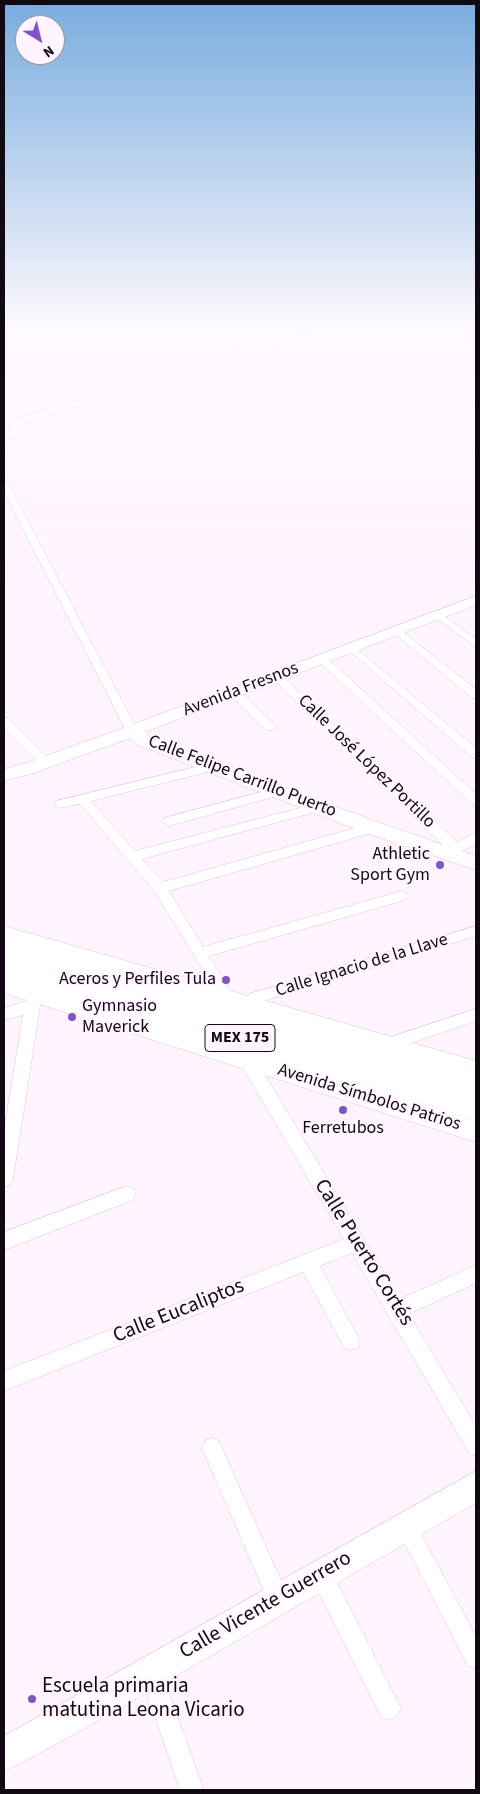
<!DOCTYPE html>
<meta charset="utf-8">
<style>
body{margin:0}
#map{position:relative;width:480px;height:1794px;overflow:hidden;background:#fff4ff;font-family:"Source Sans 3",sans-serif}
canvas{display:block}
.frame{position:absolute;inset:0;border:5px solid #120a12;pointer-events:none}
.north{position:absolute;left:15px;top:15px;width:50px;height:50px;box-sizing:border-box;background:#fff4ff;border:1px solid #a096a0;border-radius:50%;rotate:144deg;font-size:14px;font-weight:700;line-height:20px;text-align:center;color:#120a12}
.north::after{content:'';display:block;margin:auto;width:18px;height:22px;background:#8252ca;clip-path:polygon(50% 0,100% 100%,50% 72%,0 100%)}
</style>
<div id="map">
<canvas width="480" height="1794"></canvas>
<div class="frame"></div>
<div class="north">N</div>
</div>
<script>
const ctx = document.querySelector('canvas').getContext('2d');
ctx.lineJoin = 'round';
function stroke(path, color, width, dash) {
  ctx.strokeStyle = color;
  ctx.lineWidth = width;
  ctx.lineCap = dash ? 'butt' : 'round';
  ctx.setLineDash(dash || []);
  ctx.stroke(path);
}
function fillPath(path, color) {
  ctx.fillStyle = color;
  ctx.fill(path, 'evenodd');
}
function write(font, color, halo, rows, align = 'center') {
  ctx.font = font + ' "Source Sans 3",sans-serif';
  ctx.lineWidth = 4.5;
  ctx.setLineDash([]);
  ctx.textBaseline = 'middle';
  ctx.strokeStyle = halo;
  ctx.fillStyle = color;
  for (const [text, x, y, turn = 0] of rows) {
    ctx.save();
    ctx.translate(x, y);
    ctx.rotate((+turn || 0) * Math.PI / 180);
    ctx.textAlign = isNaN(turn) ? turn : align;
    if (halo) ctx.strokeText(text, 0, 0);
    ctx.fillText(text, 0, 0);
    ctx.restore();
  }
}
const street = new Path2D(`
 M307 332H318L25 422 10 441 4 444V438L19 418Z
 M4 480 8 483 138 731 136 734H128L126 731 4 491Z
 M437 611 476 639V647L433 616 432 614Z
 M397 627 476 689V698H472L393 632 392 630Z
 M351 644 476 748V758L472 757 347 649V645Z
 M322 656 326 657 476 794V805L472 804 318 661V657Z
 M276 673 280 674 457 842 476 833V844L454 855H444L442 852 446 848 272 678V674Z
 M234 688 238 689 274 724 276 727 274 730H266L230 695V689Z
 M4 717 8 718 50 760 52 763 50 766H42L4 728Z
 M212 763 218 767 216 770 91 801 135 851 319 803 325 807 319 811 142 859 163 882 373 823 379 828 378 831 169 891 203 947 402 891 409 896 402 901 209 956 235 999 233 1003 228 1005 223 1003 155 892 80 804 60 808 54 804 56 801Z
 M276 788 280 789 282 792 280 795 169 826 163 821 164 818Z
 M476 926V936L260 1002 256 1009 251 1011 246 1009 243 1005 249 994Z
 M37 988 42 990 44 994 40 1006 13 1179 10 1185 4 1187V1130L23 1015 4 1020V1008L26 1001 32 990Z
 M476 1009V1021L405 1045 402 1052 397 1054 392 1052 389 1047 394 1036Z
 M248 1055 254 1057 400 1299 476 1265V1283L409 1314 476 1427V1456L469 1453 352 1253 320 1266 360 1341 358 1348 351 1350 344 1348 303 1272 4 1391V1371L344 1239 242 1067 240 1062 242 1057Z
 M127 1186 133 1188 136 1194 133 1200 4 1250V1232Z
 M212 1438 219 1441 289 1598 286 1606 278 1609 270 1606 202 1448 205 1441Z
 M406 1515 413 1519 476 1636V1669L468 1666 399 1533 395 1526 399 1519Z
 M321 1563 329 1566 397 1700 401 1708 397 1716 389 1720 381 1716 313 1582 310 1574 313 1566Z
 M151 1663 159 1666 204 1790H180L140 1674 143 1666Z`);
const secondary = new Path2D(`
 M476 596V605L145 732 150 737 380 823 476 856V870L366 833 138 745 130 738 37 772 4 781V769L26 763 126 727Z
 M4 926 476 1061V1081L4 942Z
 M4 975 476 1120V1142L4 993Z
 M476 1471V1503L75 1734 4 1772V1736Z`);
const primary = new Path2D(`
 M4 940 476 1078V1120L4 976Z`);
const markers = [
 [440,865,5,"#8252ca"],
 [226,980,5,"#8252ca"],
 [72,1017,5,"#8252ca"],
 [343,1110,5,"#8252ca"],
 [32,1699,5,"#8252ca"]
];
const shields = [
 [240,1038,70]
];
const shieldNames = [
 ["MEX 175",240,1038]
];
const streetNames = [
 ["Avenida Fresnos",241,690,-21],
 ["Calle José López Portillo",366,762,44],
 ["Calle Felipe Carrillo Puerto",242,777,21],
 ["Calle Ignacio de la Llave",362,966,-17],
 ["Avenida Símbolos Patrios",369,1098,17]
];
const poiNames = [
 ["Athletic",430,855],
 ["Sport Gym",430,876],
 ["Aceros y Perfiles Tula",216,980],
 ["Gymnasio",82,1007,"left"],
 ["Maverick",82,1028,"left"],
 ["Ferretubos",343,1129,"center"]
];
const nearStreetnames = [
 ["Calle Puerto Cortés",363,1253,58],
 ["Calle Eucaliptos",179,1312,-22],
 ["Calle Vicente Guerrero",266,1606,-30]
];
const nearPoinames = [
 ["Escuela primaria",42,1687],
 ["matutina Leona Vicario",42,1711]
];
stroke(street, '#e0c5df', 1);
stroke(secondary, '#e0c5df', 1);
stroke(primary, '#e0c5df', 2);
fillPath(street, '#fff');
fillPath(secondary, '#fff');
fillPath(primary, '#fff');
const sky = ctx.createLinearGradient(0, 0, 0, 583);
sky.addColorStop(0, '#78acde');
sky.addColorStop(0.57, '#fffaff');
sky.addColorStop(1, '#fffaff00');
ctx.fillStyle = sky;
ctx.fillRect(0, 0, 480, 583);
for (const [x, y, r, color] of markers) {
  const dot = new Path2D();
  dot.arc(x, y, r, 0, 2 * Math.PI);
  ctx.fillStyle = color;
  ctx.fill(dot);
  stroke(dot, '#fff4ff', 2);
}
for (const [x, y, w] of shields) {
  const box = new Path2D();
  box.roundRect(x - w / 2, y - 13.5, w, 27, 4);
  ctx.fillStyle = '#fff4ff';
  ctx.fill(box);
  stroke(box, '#120a12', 1);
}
write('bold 16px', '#120a12', null, shieldNames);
write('18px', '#120a12', '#fff4ff', streetNames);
write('18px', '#120a12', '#fff4ff', poiNames, 'right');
write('21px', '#120a12', '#fff4ff', nearStreetnames);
write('21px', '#120a12', '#fff4ff', nearPoinames, 'left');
</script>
